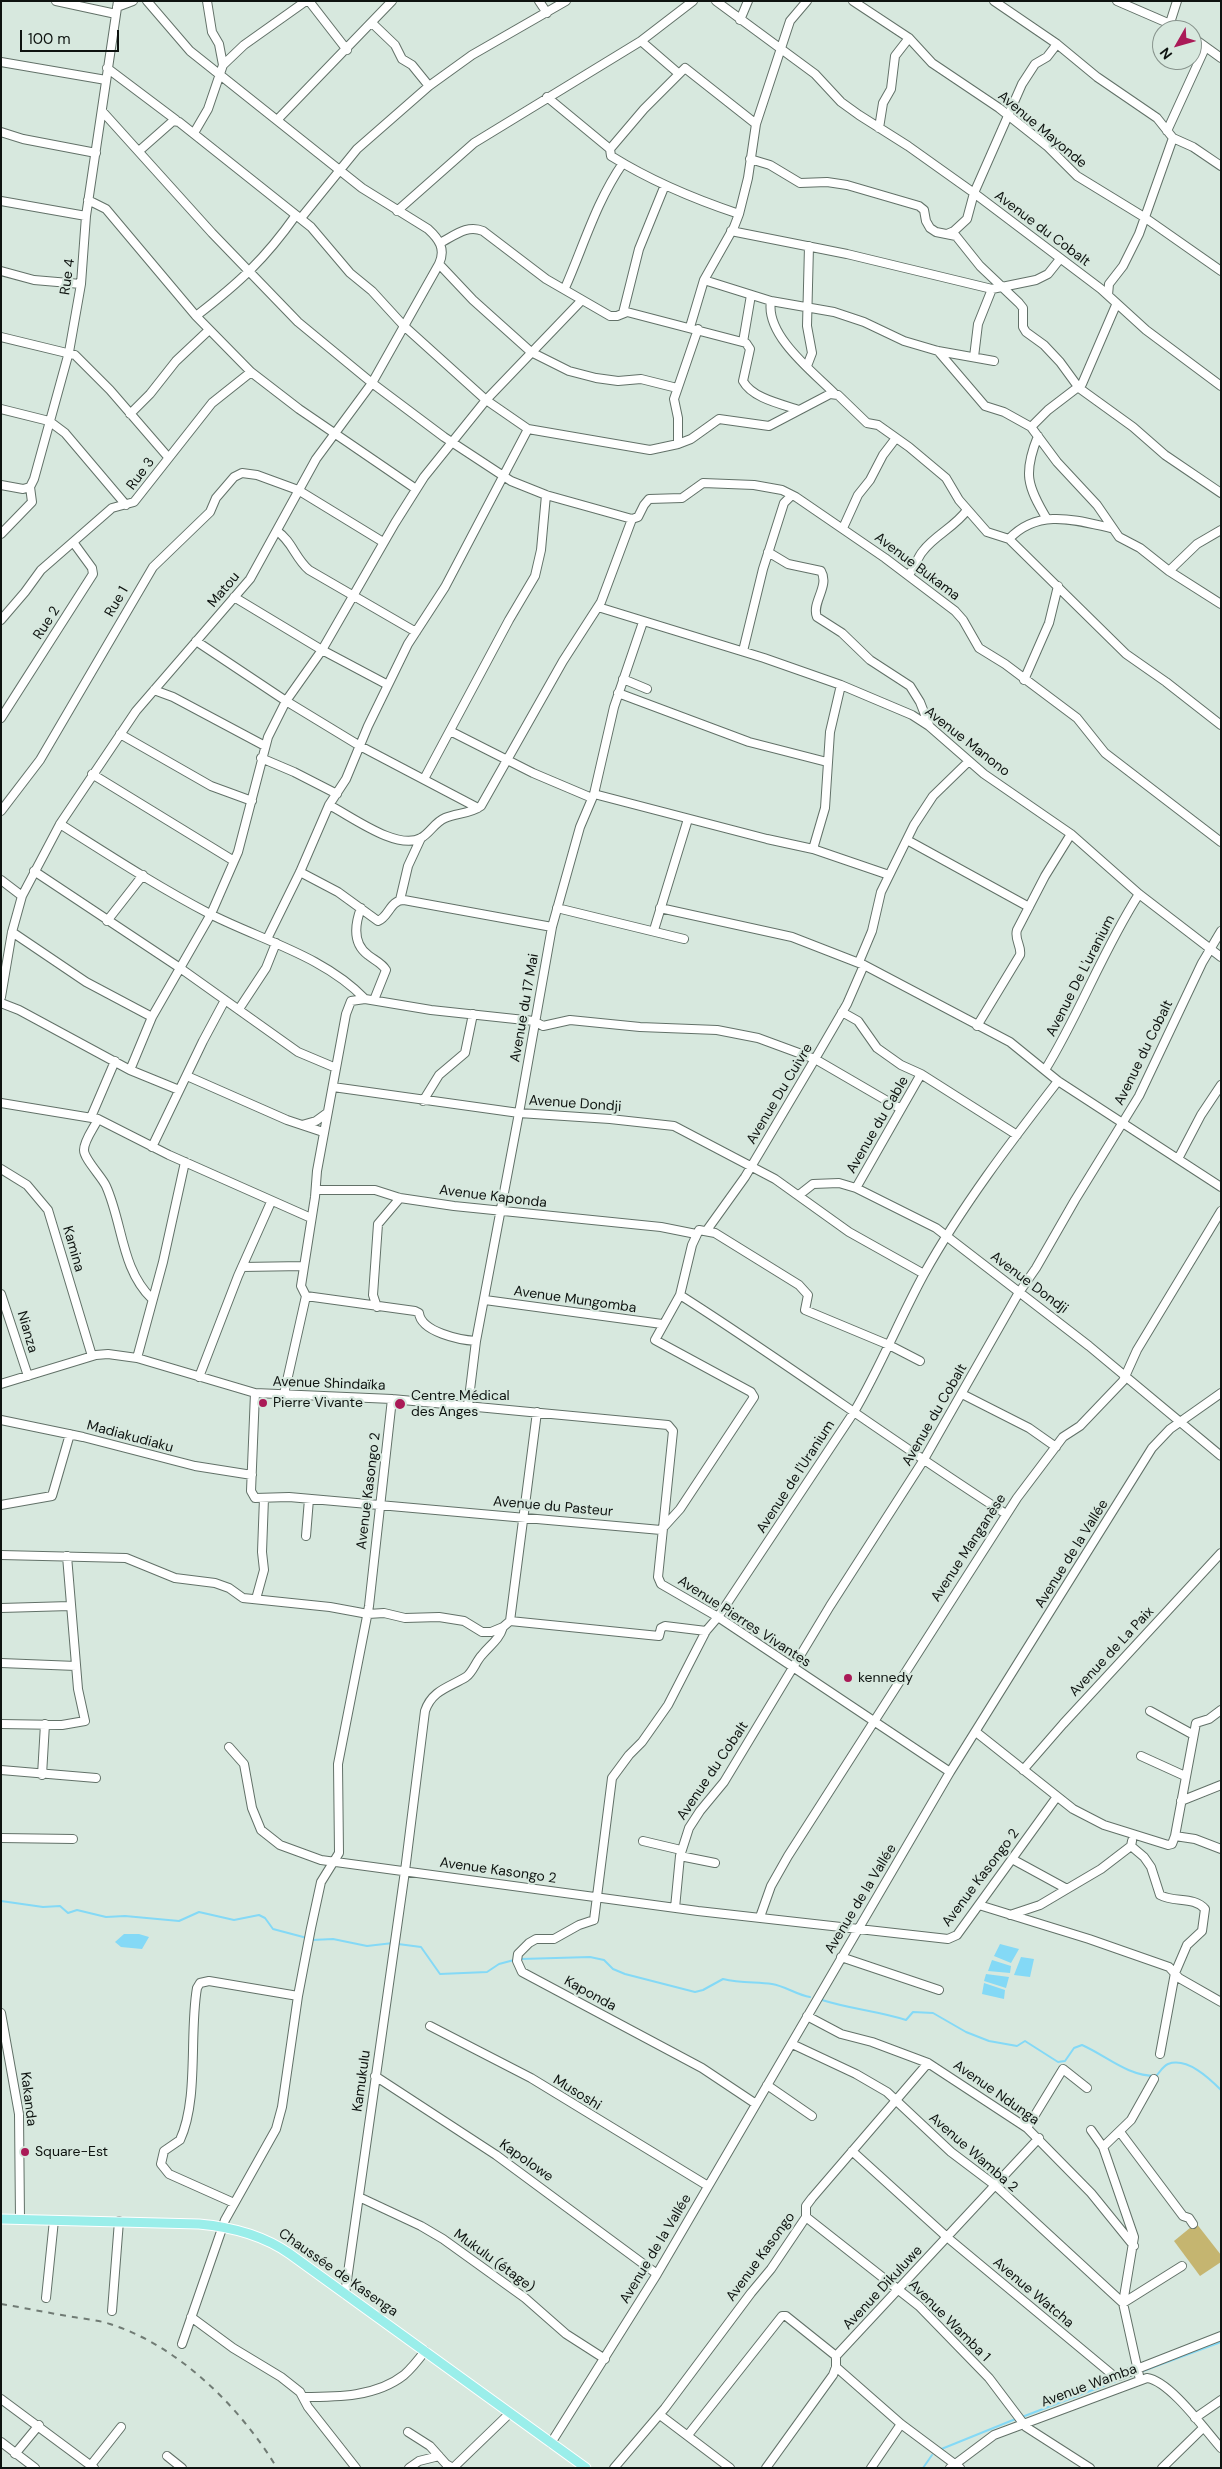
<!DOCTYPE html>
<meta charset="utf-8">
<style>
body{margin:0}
#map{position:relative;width:1222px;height:2469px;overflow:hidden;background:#d7e8de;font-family:"DM Sans",sans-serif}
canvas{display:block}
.frame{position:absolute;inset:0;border:2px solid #0e1310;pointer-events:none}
.north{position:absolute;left:1152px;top:20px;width:50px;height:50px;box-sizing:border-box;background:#d7e8de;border:1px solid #87938c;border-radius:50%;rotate:232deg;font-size:14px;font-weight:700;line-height:20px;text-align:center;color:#0e1310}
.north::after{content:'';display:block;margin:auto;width:18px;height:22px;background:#aa1a57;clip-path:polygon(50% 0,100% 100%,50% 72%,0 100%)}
.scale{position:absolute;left:20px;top:30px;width:99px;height:22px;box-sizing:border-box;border:2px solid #0e1310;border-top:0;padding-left:6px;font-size:15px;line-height:18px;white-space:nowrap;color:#0e1310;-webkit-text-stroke:4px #d7e8de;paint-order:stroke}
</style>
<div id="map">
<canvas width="1222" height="2469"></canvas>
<div class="frame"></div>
<div class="north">N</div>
<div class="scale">100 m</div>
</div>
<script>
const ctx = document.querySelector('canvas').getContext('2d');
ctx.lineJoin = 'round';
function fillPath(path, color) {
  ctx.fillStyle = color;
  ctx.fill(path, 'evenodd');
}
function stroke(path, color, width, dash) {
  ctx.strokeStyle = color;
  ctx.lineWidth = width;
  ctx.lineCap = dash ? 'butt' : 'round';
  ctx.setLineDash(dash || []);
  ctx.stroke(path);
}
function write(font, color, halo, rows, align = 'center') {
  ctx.font = font + ' "DM Sans",sans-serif';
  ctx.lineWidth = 4.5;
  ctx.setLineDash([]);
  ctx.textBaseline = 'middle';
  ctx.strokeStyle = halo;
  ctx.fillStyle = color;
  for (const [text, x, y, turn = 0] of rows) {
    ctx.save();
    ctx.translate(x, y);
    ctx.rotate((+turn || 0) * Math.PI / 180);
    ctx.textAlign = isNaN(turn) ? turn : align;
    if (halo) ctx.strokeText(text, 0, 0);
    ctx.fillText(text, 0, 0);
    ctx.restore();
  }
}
const green = new Path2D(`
 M1196 2223 1221 2255V2262L1200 2276 1174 2241Z`);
const water = new Path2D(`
 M124 1934H139L149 1937 142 1949 121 1947 115 1942Z
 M1000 1944 1019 1949 1011 1963 994 1956Z
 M1021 1957 1034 1959 1030 1977 1014 1975Z
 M992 1960 1011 1966 1010 1973 988 1971Z
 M986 1974 1009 1977 1006 1988 984 1981Z
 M984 1983 1005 1990 1004 1999 982 1994Z`);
const stream = new Path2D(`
 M1 1901 43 1907 60 1906 68 1913 77 1910 106 1917 125 1916 179 1921 199 1912 234 1920 259 1915 265 1918 273 1929 307 1938
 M312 1940 333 1939 367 1946 393 1943
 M398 1944 421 1947 440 1974 487 1972 499 1964 514 1960
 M521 1959 590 1957 604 1960 613 1969 625 1974 695 1992 703 1990 723 1979C740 1983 755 1982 772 1984 785 1986 797 1995 810 1997
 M822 2000C850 2009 878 2011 906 2020L913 2012 933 2013 966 2032 989 2041 1017 2046 1025 2041 1058 2062 1065 2061 1074 2048 1082 2045C1107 2056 1127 2076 1156 2076 1160 2072 1163 2066 1168 2064 1187 2057 1209 2078 1221 2090
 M1143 2371 1221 2342
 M1022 2417 1132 2375
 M939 2450 1018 2418
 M923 2468 932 2455`);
const minor = new Path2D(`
 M56 1 116 14
 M207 1 212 32 219 44 223 65
 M309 1 347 50
 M539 1 547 13
 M716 1 815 74 841 102 859 115 908 146 974 193 1101 289 1146 330 1221 386
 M853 1 909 38 932 63 999 108 1047 146 1077 176 1144 217 1221 271
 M994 1 1057 44 1097 77 1157 118 1173 138 1193 147 1221 166
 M1117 1 1184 30
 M117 7 133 1
 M740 20 748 1
 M372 23 395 45 402 59 412 65 429 86
 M1170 23 1177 1
 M1192 37 1221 58
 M641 41 678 73
 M1 62 106 80
 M107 68 176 120
 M547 97 610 149 611 156C651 181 694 199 739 214
 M102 111 212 233 298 322 372 383 444 437 511 481 546 495 632 519 638 517 644 505 649 499 682 498 703 483 754 485 782 490 796 497 885 558 955 611 963 620 979 648 1005 664 1077 718 1105 753 1221 842
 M278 119 392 1
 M879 128 883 103 891 89 895 56 909 38
 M1167 131 1205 48
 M1 132 23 139 96 153
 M194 133 208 109 223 65 244 45 306 1
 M610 149 644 109 685 68 756 124
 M139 151 173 121 179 122 311 227 350 273 372 291 404 326 486 400 528 429 650 450 678 444 691 439 719 419 769 426 830 394 838 395 867 423 878 425 909 447 946 478 959 500 987 532 1009 539 1126 654 1166 682 1221 725
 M750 159 770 165 800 183 827 182 847 185 919 206 924 210 926 221 930 228 936 232 956 236 980 266 1019 303 1023 308V327L1026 332 1044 345 1060 362 1079 388 1133 427 1165 455 1221 493
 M88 200 106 209 196 316 251 372 299 409 416 489
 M1 201 86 216
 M397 211 474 143 641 41 693 1
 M301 218 357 149 429 86 472 55 566 1
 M731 231 847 254 992 289 1036 280 1048 274 1060 259
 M947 234 954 231 967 219 974 193 1022 84 1035 64 1047 57 1057 44
 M440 243C454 236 467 224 483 231L546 279 610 316H617L627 312 746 343 750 349 743 381C752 398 781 404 799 410
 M439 264 473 300 531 352 569 371 596 378 618 381 641 379 677 388
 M1 271 34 280 81 284
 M704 280 771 301 834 312 864 322 904 341 938 351 994 361
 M565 288C584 245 596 202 623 163
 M1108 295 1109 284 1123 266 1139 234 1173 138
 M771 301C765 335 813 372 834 393
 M623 313 639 249 665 185
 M196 316C239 283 265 259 296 215
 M690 327 704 280 734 227 739 214 748 178 756 124 790 21 807 1
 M1 337 75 355 110 390 168 457
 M743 342 751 295
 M938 351 985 406 1004 412 1031 427 1057 462 1097 505 1119 537 1140 548 1169 571 1221 604
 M974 357 978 324 992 289
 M807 366 812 353 807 326 809 246
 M1 409 49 421 65 433 126 505
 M130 414 150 394 176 361 209 330
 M1031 427 1048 410 1082 384 1116 305
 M1038 436C1023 473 1027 486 1047 519
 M678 444V418L674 399 698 329
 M1 485 23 489 30 487
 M843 528 858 495 870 480 883 455 896 438
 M277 531C292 541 295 558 309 570L416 632
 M1 534 32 502 30 487 34 479 69 352 81 284 86 216 118 1
 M1009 539C1038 508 1075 520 1111 528
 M768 552 788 564 821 571C830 586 811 603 817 617L842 633 870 660 910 686 920 702 929 725
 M1169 571 1197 544 1221 530
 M908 575C916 568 916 559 923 551 935 535 955 527 967 510
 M234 597 322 650 388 685
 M598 607 764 658 841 685 912 715 929 726 984 774 1071 834 1139 894 1221 957
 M1 620 25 592 41 570 112 508 134 502 212 403 251 372
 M196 641 286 701 360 746 478 808
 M743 651 763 569 784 503 791 496
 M623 679 647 689
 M1024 680 1049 623 1058 586
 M154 690 173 697 265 746
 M618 693 749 742 827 762
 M1 718 93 574 92 568 73 542
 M450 731 533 773 592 798
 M120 734 211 786 252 801
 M261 758 294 772 337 794
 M92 774 234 861
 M424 779 509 620 535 576 541 550 546 495
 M594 794 767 839 813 849 889 875
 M329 805C351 816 397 851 421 838 430 833 435 822 445 818 457 813 470 814 481 806L563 661 601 602 632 519
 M1 811 40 760 153 567 210 512 216 498 234 477 242 473 257 475 298 490 383 542
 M60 824C109 855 158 887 210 914 261 940 324 956 365 999
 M907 840 1029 907
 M813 849 825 808 830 732 841 685
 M34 871 180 968 298 1052 336 1068
 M300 872 338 892 378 921C389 917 390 900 404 900L552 927
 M1 880 22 896
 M400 900 408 866 421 838
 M361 908C355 924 352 943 368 955 374 960 382 963 386 970L374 1000
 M557 908 684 939
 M660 908 792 937 864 965 1010 1042 1058 1081 1221 1187
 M107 921 143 875
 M654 930 688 819
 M12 932 86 982 152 1017
 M267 939 300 872 329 805 346 779 368 726 408 644 445 587 528 429
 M859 962 872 931 881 892 914 825 933 796 969 761
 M1 997 12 932 22 896 60 824 136 711 250 579 316 459 372 383 439 264C446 249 439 239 428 229L362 188 190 51 147 1
 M1 1003 19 1010 130 1070 179 1090
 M239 1009 266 968 276 943
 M842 1012 858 1021 877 1048 901 1065 921 1074 1017 1135
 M977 1026 1020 955C1022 947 1014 939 1017 930L1045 876 1071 834
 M130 1070 152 1017 211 914 238 852 268 737 286 701 322 650 395 523 424 477 486 400 581 301
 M1045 1070C1080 1013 1103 950 1139 894
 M187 1076 287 1120 323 1132
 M333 1087 519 1113 610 1119 674 1126 775 1179 849 1232 924 1274
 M423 1101 439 1075 465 1053 473 1014
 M1 1103 98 1119 169 1155 311 1218
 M91 1117 115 1061
 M98 1119C94 1128 84 1140 84 1150 84 1159 102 1177 106 1186 123 1224 121 1269 152 1299
 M302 1125 316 1121 327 1113
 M152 1147 203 1041 225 1000
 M1178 1159 1201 1115 1221 1085
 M1 1169 27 1185 48 1210 92 1356
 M856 1188 921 1074
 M316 1190H375L400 1198 454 1206 661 1227 696 1234
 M799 1195 813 1184 839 1183 856 1188 936 1228 1089 1346 1221 1456
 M707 1230 745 1177 815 1059 847 1004 864 965
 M242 1267 304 1266
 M1 1294 28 1376
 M680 1295C790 1365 896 1444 1006 1514
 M306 1296 415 1311 419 1313C421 1332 460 1340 476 1341
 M485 1300 662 1324
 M377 1307 373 1295 378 1224 400 1198
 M137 1358 163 1262 185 1162
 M199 1377 238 1276 271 1202
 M1 1384 96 1355 108 1354 137 1358 255 1393 392 1399 668 1425 673 1431 658 1577 661 1584 718 1617 950 1772
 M255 1393 251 1491 255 1498 289 1497 661 1530 680 1509 754 1397 751 1392 655 1340 680 1295 692 1245 699 1230 715 1233 799 1285 808 1295 805 1310 889 1345 920 1361
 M284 1394 306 1296 301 1286 315 1197 317 1171 346 1014 351 1001 365 999 431 1010 534 1021 543 1026 570 1020 640 1027 717 1030 758 1038 815 1059 901 1109
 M962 1394 1029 1428 1056 1447
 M468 1406 476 1341 519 1113 552 927 580 827 594 794 614 707 643 622
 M1 1420 83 1437 195 1466 252 1475
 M1 1505 52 1496 70 1434
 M306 1536 309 1499
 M1 1555 126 1558 175 1578 215 1583 229 1588 243 1598 330 1607 368 1614 384 1613 405 1618 439 1617 464 1621 482 1632H491L503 1627 510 1621 537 1412
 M256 1599 264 1570 262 1552 264 1498
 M1 1608 70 1606
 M510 1621 659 1636 661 1628 665 1626 706 1631
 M1 1663 76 1666
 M1150 1711 1192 1734
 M1 1724 62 1725 85 1721 78 1689 67 1556
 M976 1732 1073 1809 1104 1825 1168 1845 1172 1844 1175 1836 1196 1723 1209 1719 1221 1710
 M229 1747 244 1764 252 1808 261 1830 280 1845 321 1860 698 1911 948 1939 957 1935 1056 1798
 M1141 1756 1185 1776
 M1 1770 96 1778
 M1023 1770 1063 1724 1221 1553
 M42 1775 45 1724
 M1181 1801 1221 1785
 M1175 1836 1195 1839 1221 1849
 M1 1838 73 1839
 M643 1841 681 1850
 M1131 1846 1144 1857 1151 1867 1160 1895C1174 1903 1194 1896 1205 1909L1202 1931 1187 1945 1175 1973 1160 2054
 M680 1856 715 1863
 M1012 1859 1067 1889 1101 1869 1131 1846 1132 1841
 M979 1905 1089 1939 1169 1967 1179 1978 1221 2002
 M675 1908 680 1856 689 1828 700 1811 724 1782 830 1606 923 1461 1018 1294 1036 1268 1075 1200 1139 1096 1202 963 1221 931
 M1010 1915 1040 1905 1067 1889
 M760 1917 771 1886 788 1856 1017 1498 1063 1437 1080 1426 1123 1381 1137 1350 1221 1211
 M841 1957 939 1990
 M1 2013 19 2114 20 2219
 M807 2016 841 2034 872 2042 928 2063 1027 2128 1091 2193 1134 2246
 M430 2026 531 2078 708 2186
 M792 2044 856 2074 887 2092 951 2152 996 2186 1123 2303 1182 2266
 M375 2076 496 2155 657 2274
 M767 2085 812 2116
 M756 2104 702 2068 522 1972 517 1961 518 1954 529 1943 536 1939H554L579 1925 594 1920 612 1778 629 1755 642 1742 668 1705 706 1631 718 1617 854 1412C880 1368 899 1320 924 1274 962 1206 1010 1143 1058 1081
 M1027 2128 1063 2069 1087 2088
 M1091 2130 1103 2147 1134 2237 1123 2303 1140 2380
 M1120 2132 1183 2216 1189 2218 1193 2224
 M1103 2147 1131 2120 1154 2079
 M852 2151 948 2238 1114 2376H1119L1221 2336
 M359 2197 421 2226 443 2239 525 2298 566 2334 605 2359
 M234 2203 169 2174 161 2164 164 2151 180 2140C199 2099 189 2033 197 1988L200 1983 209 1981 298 1996
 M806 2217 919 2306 989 2378 1026 2427 1090 2468
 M345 2294 405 1871 425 1711C432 1690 450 1687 466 1677 473 1672 476 1661 482 1655 490 1645 499 1640 503 1627
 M46 2298 54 2220
 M112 2311 119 2221
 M191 2317 233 2348 281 2377 300 2392 308 2407 356 2468
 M182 2344 225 2220 276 2129 282 2107 298 1996 311 1928 321 1882 339 1853 338 1764 369 1606 392 1399
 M836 2367 901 2424 960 2468
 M303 2397C338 2397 376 2397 404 2375 412 2368 419 2359 425 2351
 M1 2399 94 2468
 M660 2415 730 2468
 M1195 2418 1221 2400
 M408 2432 430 2446 446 2464 453 2468 510 2413
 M688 2435 782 2316H786L836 2356
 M1 2442 35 2468
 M551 2443 657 2274 950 1772 1152 1448 1170 1429 1221 1393
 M15 2454 39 2425
 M167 2456 182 2468
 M91 2465 121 2427
 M409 2468 419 2461 439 2456
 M614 2468 665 2408 751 2293 771 2269 806 2217V2206L812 2198 928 2063
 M766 2468 833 2375 836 2367V2356L1039 2138
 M871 2468 901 2424
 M950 2468 994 2435 1147 2378C1170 2381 1205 2430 1221 2448
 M1162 2468 1203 2428`);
const major = new Path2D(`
 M1 2219 199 2224C232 2227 263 2235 290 2254L586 2468`);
const rail = new Path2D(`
 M1 2304C25 2308 49 2313 73 2317 85 2319 98 2320 110 2324 179 2346 240 2407 277 2468`);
const markers = [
 [263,1403,5,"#aa1a57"],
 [400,1404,6,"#aa1a57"],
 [848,1678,5,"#aa1a57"],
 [25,2152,5,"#aa1a57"]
];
const streetNames = [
 ["Avenue Mayonde",1042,130,40],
 ["Avenue du Cobalt",1042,229,37],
 ["Rue 4",68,277,-82],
 ["Rue 3",141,474,-53],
 ["Avenue Bukama",917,567,37],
 ["Matou",224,590,-50],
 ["Rue 1",117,602,-60],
 ["Rue 2",47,623,-57],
 ["Avenue Manono",967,742,38],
 ["Avenue De L'uranium",1081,976,-63],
 ["Avenue du 17 Mai",525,1008,-80],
 ["Avenue du Cobalt",1144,1053,-64],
 ["Avenue Du Cuivre",780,1094,-59],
 ["Avenue Dondji",575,1104,4],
 ["Avenue du Cable",878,1125,-60],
 ["Avenue Kaponda",493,1197,7],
 ["Kamina",73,1249,74],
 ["Avenue Dondji",1029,1283,37],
 ["Avenue Mungomba",575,1300,8],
 ["Nianza",27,1332,74],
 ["Avenue Shindaïka",329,1384,2],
 ["Avenue du Cobalt",935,1415,-60],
 ["Madiakudiaku",130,1437,15],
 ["Avenue de l'Uranium",796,1477,-57],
 ["Avenue Kasongo 2",369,1491,-83],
 ["Avenue du Pasteur",553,1507,5],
 ["Avenue Manganèse",969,1548,-57],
 ["Avenue de la Vallée",1072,1554,-58],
 ["Avenue Pierres Vivantes",744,1622,33],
 ["Avenue de La Paix",1112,1652,-47],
 ["Avenue du Cobalt",713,1771,-56],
 ["Avenue Kasongo 2",498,1871,8],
 ["Avenue Kasongo 2",981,1878,-53],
 ["Avenue de la Vallée",861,1899,-59],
 ["Kaponda",590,1994,29],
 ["Kamukulu",362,2081,-82],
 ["Musoshi",577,2093,32],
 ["Avenue Ndunga",996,2093,35],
 ["Kakanda",28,2099,83],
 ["Avenue Wamba 2",973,2153,41],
 ["Kapolowe",526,2161,35],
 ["Avenue de la Vallée",656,2249,-59],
 ["Avenue Kasongo",761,2257,-54],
 ["Mukulu (étage)",494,2261,36],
 ["Chaussée de Kasenga",338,2273,35],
 ["Avenue Dikuluwe",883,2288,-47],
 ["Avenue Watcha",1033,2293,40],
 ["Avenue Wamba 1",949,2321,45],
 ["Avenue Wamba",1089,2386,-20]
];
const poiNames = [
 ["Centre Médical",411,1396],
 ["des Anges",411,1412],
 ["Pierre Vivante",273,1403],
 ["kennedy",858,1678],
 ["Square-Est",35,2152]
];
fillPath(green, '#c5b570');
fillPath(water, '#84d9f6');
stroke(stream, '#84d9f6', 2);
stroke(minor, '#627168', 10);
stroke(major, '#fff', 11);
stroke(minor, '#fff', 8);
stroke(major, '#9aeeea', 9);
stroke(rail, '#707b74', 2, [6, 6]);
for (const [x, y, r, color] of markers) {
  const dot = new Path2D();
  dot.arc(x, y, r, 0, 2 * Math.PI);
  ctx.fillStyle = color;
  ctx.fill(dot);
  stroke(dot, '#d7e8de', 2);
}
write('14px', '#0e1310', '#d7e8de', streetNames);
write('14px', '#0e1310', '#d7e8de', poiNames, 'left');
</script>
